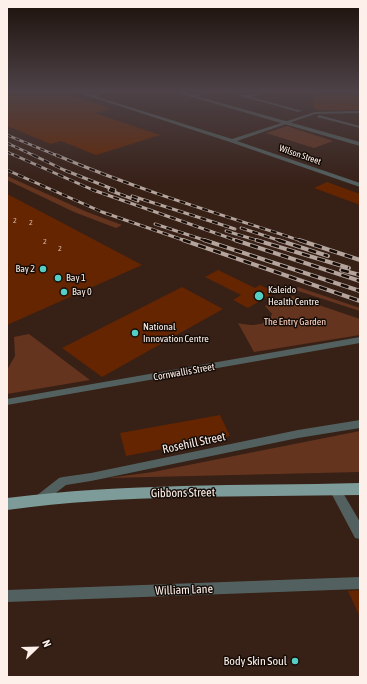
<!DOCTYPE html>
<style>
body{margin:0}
#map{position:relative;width:367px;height:684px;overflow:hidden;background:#372016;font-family:"Asap Condensed",sans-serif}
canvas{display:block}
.frame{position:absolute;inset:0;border:8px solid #fdf0ea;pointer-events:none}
.north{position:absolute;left:16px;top:628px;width:40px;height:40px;-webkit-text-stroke:3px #170d08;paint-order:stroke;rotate:67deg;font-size:11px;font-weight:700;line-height:16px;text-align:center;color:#fdf0ea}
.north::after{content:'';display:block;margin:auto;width:14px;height:18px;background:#fdf0ea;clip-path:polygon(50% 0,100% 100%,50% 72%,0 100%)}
</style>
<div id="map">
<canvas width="367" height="684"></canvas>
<div class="frame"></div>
<div class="north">N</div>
</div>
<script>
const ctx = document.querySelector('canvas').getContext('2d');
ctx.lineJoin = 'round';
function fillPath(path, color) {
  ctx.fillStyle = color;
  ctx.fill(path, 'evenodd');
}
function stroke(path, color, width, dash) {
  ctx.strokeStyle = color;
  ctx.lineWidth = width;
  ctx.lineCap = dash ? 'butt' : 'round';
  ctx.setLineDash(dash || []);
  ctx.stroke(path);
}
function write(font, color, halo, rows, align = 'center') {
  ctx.font = font + ' "Asap Condensed",sans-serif';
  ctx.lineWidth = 3;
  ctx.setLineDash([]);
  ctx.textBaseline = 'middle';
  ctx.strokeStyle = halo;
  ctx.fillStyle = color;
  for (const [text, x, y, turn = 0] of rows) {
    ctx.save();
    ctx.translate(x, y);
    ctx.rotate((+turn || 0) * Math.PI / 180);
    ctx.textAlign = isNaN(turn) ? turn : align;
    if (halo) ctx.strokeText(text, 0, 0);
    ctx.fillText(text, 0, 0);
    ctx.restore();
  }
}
const green = new Path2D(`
 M287 126 333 141 314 148 266 133Z
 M7 176 87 212 122 225 116 228 74 212 7 180Z
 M298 287 360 308V311L295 290Z
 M292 296 360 319V335L254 352 238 323C249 326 268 327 272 314L265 306 272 302 280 303Z
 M29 334 90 380 7 394V370L15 356 14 337Z
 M360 431V472L108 478 153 472Z`);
const building = new Path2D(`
 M7 91H59L112 109 95 113 160 135 96 155 61 141 51 144 7 126Z
 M313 94H355L360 98V110H316L314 108Z
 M327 182 360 194V205L314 188Z
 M7 194 55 219 142 265 7 325Z
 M218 270 255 288 260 285 275 292 248 308 233 300 241 295 205 277Z
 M182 287 223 309 102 377 62 348Z
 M220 415 230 436 126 456 120 433Z
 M360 590V617L348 591Z`);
const minor = new Path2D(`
 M73 91C79 91 84 93 90 94 97 95 105 91 113 91L95 96 232 139 315 112 360 111V113L315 114 237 141 360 183V187L230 142Z
 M208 91H215L193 97 191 96Z
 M223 91C231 91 238 95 246 95 253 96 261 91 269 91L252 97 302 111 298 112Z
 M319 115 360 126V128L317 117Z
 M360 337V343L7 405V399Z
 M360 420V428L298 438 91 481 66 485 44 502 40 504 36 502 34 499 36 496 59 478 63 477 91 473 298 430Z
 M335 484 339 486 360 522V539L355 538 329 489 331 486Z
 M360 577V589L7 602V590Z`);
const tertiary = new Path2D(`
 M171 91H179L360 142V146Z`);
const primary = new Path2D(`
 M360 483V495C242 497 124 494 7 510V498C124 483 242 486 360 483Z`);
const railFar2 = new Path2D(`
 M7 135 58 156
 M7 143 35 156
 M7 152 16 156`);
const railFar1 = new Path2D(`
 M14 155 93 190 238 241
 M33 155 64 170 115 190
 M56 155C136 189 219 214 302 241
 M7 170 102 212 186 241
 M109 190 138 201
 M132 196 235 229
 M155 224 207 241
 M241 228 281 241
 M226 231 259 241`);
const rail = new Path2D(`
 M183 240 360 301
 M204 240 360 291
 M235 240 360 281
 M256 240 349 268
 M278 240 328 256
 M299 240 360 260
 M341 270 360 275`);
const markers = [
 [43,269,4,"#55cec4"],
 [58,278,4,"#55cec4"],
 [64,292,4,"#55cec4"],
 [259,296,5,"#55cec4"],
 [135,333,4,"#55cec4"],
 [295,661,4,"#55cec4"]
];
const numberNames = [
 ["2",15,220],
 ["2",31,222],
 ["2",45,241],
 ["2",60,248]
];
const farStreetnames = [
 ["Wilson Street",300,155,19]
];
const poiNames = [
 ["Bay 2",35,269,"right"],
 ["Bay 1",66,278],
 ["Kaleido",268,290],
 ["Health Centre",268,302],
 ["Bay 0",72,292],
 ["National",143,327],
 ["Innovation Centre",143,339]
];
const parkNames = [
 ["The Entry Garden",295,322]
];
const streetNames = [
 ["Cornwallis Street",184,372,-10]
];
const nearStreetnames = [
 ["Rosehill Street",194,443,-12],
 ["Gibbons Street",183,493,-1],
 ["William Lane",184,590,-2]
];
const nearPoinames = [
 ["Body Skin Soul",287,661]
];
fillPath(green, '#65341e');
fillPath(building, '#652501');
fillPath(minor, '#52615f');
fillPath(tertiary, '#52615f');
fillPath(primary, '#7d9b98');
stroke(railFar2, '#b4a49c', 2.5);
stroke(railFar1, '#b4a49c', 3);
stroke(rail, '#b4a49c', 4);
stroke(railFar2, '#170d08', 1.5, [4.5]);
stroke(railFar1, '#170d08', 2, [6]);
stroke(rail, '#170d08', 2.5, [8]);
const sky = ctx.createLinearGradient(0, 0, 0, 187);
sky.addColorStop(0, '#1e120c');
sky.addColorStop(0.49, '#4d4247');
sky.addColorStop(1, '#4d424700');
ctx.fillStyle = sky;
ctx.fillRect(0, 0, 367, 187);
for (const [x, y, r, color] of markers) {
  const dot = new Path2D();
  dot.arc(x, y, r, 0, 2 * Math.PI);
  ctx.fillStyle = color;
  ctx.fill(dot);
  stroke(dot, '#170d08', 1.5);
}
write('8px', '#d7bdb0', null, numberNames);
write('9px', '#fdf0ea', '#170d08', farStreetnames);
write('10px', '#fdf0ea', '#170d08', poiNames, 'left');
write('10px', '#fed4c3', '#170d08', parkNames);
write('10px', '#fdf0ea', '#170d08', streetNames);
write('12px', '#fdf0ea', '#170d08', nearStreetnames);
write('12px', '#fdf0ea', '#170d08', nearPoinames, 'right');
</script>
